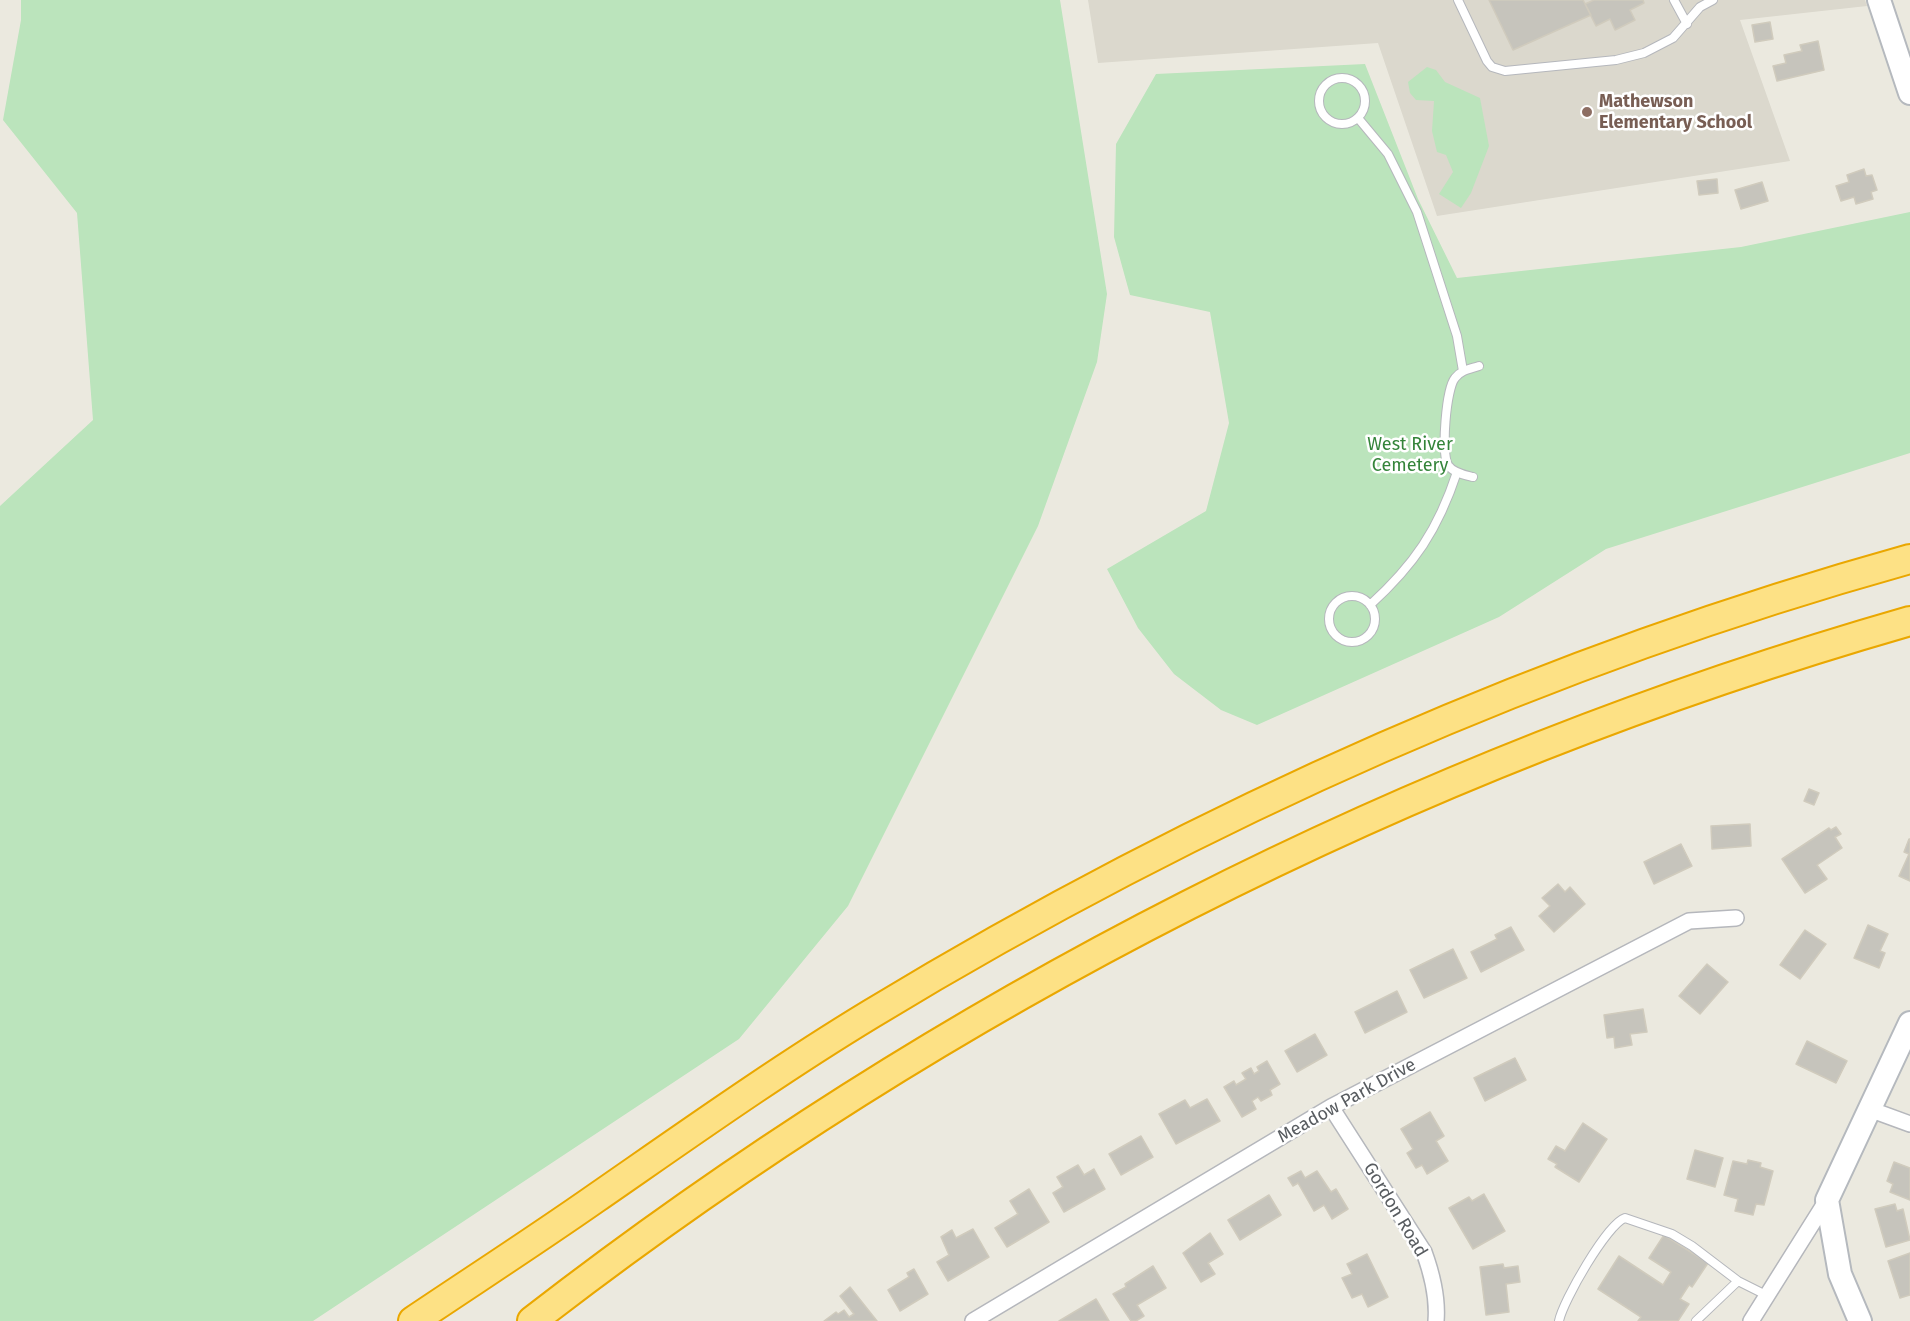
<!DOCTYPE html>
<style>
body{margin:0}
canvas{display:block;background:#ebe9df}
</style>
<canvas width="1910" height="1321"></canvas>
<script>
const ctx = document.querySelector('canvas').getContext('2d');
ctx.lineJoin = 'round';
function fillPath(path, color) {
  ctx.fillStyle = color;
  ctx.fill(path, 'evenodd');
}
function stroke(path, color, width, dash) {
  ctx.strokeStyle = color;
  ctx.lineWidth = width;
  ctx.lineCap = dash ? 'butt' : 'round';
  ctx.setLineDash(dash || []);
  ctx.stroke(path);
}
function write(font, color, halo, rows, align = 'center') {
  ctx.font = font + ' "Fira Sans",sans-serif';
  ctx.lineWidth = 5;
  ctx.setLineDash([]);
  ctx.textBaseline = 'middle';
  ctx.strokeStyle = halo;
  ctx.fillStyle = color;
  for (const [text, x, y, turn = 0] of rows) {
    ctx.save();
    ctx.translate(x, y);
    ctx.rotate((+turn || 0) * Math.PI / 180);
    ctx.textAlign = isNaN(turn) ? turn : align;
    if (halo) ctx.strokeText(text, 0, 0);
    ctx.fillText(text, 0, 0);
    ctx.restore();
  }
}
const education = new Path2D(`
 M1088 0H1865L1867 6 1740 20 1790 161 1437 216 1378 43 1098 63Z`);
const green = new Path2D(`
 M21 0H1060L1107 294 1097 362 1038 526 848 906 739 1039 313 1321H0V506L93 420 77 213 3 120 21 20Z
 M1365 64 1418 199 1457 278 1741 247 1910 212V453L1606 549 1499 617 1257 725 1221 710 1174 674 1138 628 1107 569 1206 511 1229 423 1210 312 1130 295 1114 237 1116 144 1156 74Z
 M1427 67 1436 70 1445 82 1480 98 1489 146 1471 193 1461 208 1439 194 1453 172 1446 155 1437 152 1432 131 1434 101 1416 100 1410 93 1408 82Z`);
const building = new Path2D(`
 M1489 0H1583L1591 15 1513 50Z
 M1594 0H1643L1644 3 1630 10 1635 20 1615 30 1610 19 1596 26 1585 4Z
 M1770 22 1773 39 1755 42 1752 25Z
 M1818 41 1824 70 1777 81 1773 66 1786 63 1784 55 1802 51 1800 45Z
 M1864 169 1866 176 1872 175 1877 190 1871 192 1873 199 1856 204 1854 197 1841 201 1836 186 1849 182 1847 175Z
 M1717 179 1718 193 1699 195 1697 181Z
 M1762 182 1768 201 1741 209 1735 190Z
 M1809 789 1819 793 1814 805 1804 801Z
 M1750 824 1751 846 1712 849 1711 826Z
 M1836 827 1841 834 1835 837 1842 848 1817 865 1827 879 1805 893 1782 859 1829 828 1831 830Z
 M1909 839H1910V881L1899 876 1909 854 1904 852Z
 M1681 844 1692 866 1654 884 1644 862Z
 M1558 884 1565 892 1570 887 1585 904 1554 932 1539 916 1550 906 1542 898Z
 M1868 925 1888 934 1880 951 1885 953 1879 968 1854 958Z
 M1511 927 1524 950 1481 972 1471 952 1497 939 1495 935Z
 M1805 930 1826 944 1800 979 1780 965Z
 M1453 949 1467 978 1424 998 1410 970Z
 M1707 964 1728 982 1700 1014 1679 996Z
 M1397 991 1407 1012 1365 1033 1355 1012Z
 M1643 1009 1647 1032 1630 1034 1632 1045 1615 1048 1614 1037 1607 1038 1604 1015Z
 M1315 1034 1327 1055 1297 1072 1285 1051Z
 M1807 1041 1847 1061 1836 1083 1796 1064Z
 M1515 1058 1526 1080 1485 1101 1474 1078Z
 M1267 1061 1280 1084 1270 1090 1272 1095 1261 1101 1258 1097 1252 1101 1256 1109 1242 1117 1224 1087 1234 1081 1236 1085 1246 1079 1242 1073 1251 1068 1254 1074 1259 1071 1257 1067Z
 M1207 1099 1220 1121 1176 1144 1159 1114 1185 1100 1190 1108Z
 M1430 1112 1444 1136 1436 1141 1448 1161 1427 1174 1422 1165 1416 1168 1407 1153 1413 1149 1401 1129Z
 M1583 1123 1607 1139 1579 1182 1555 1167 1557 1164 1548 1159 1556 1146 1565 1151Z
 M1141 1136 1153 1157 1121 1175 1109 1154Z
 M1695 1150 1723 1158 1715 1187 1687 1179Z
 M1748 1160 1761 1163 1760 1167 1773 1171 1764 1205 1756 1204 1753 1215 1735 1211 1738 1199 1724 1195 1733 1161 1747 1164Z
 M1894 1162 1910 1168V1200L1890 1192 1893 1184 1887 1181Z
 M1078 1165 1084 1175 1094 1169 1105 1189 1064 1212 1053 1193 1063 1187 1057 1177Z
 M1301 1171 1305 1178 1317 1171 1331 1192 1336 1189 1348 1209 1332 1219 1324 1205 1314 1211 1298 1183 1293 1186 1288 1178Z
 M1029 1189 1049 1222 1007 1247 995 1228 1018 1214 1010 1201Z
 M1484 1194 1505 1231 1473 1249 1449 1208 1469 1197 1472 1201Z
 M1269 1195 1281 1215 1240 1240 1228 1220Z
 M1895 1204 1897 1211 1903 1209 1910 1240 1886 1247 1875 1209Z
 M973 1229 989 1257 948 1281 937 1262 949 1255 941 1237 952 1230 956 1238Z
 M1210 1233 1223 1254 1208 1263 1215 1274 1201 1282 1183 1253Z
 M1664 1235 1708 1263 1692 1287 1689 1285 1680 1299 1689 1304 1678 1321H1638L1641 1317 1598 1289 1619 1256 1663 1285 1671 1272 1649 1258Z
 M1910 1253V1295L1900 1298 1888 1261Z
 M1367 1254 1388 1297 1368 1307 1362 1294 1352 1298 1342 1278 1352 1274 1347 1264Z
 M1503 1264 1504 1268 1518 1266 1520 1282 1506 1284 1509 1312 1486 1315 1480 1267Z
 M1153 1266 1166 1288 1137 1305 1144 1316 1136 1321H1131L1113 1294 1126 1287 1125 1284Z
 M914 1269 928 1294 900 1311 888 1290 909 1277 907 1273Z
 M850 1287 877 1321H824L836 1312 838 1314 844 1310 849 1317 854 1314 840 1296Z
 M1096 1299 1109 1321H1059Z`);
const lane = new Path2D(`
 M1458 0 1487 61 1492 67 1505 71 1616 60 1644 53 1673 38 1700 7 1713 0
 M1674 0 1687 24
 M1319 101a23 23 0 1 1 46 0a23 23 0 1 1-46 0Z
 M1358 118 1388 154 1417 212 1457 336 1463 371
 M1473 477C1465 475 1453 473 1448 465 1441 453 1446 389 1455 378 1461 370 1470 369 1479 366
 M1329 619a23 23 0 1 1 46 0a23 23 0 1 1-46 0Z
 M1370 605C1414 565 1438 530 1457 472
 M1559 1321C1563 1301 1607 1224 1625 1218L1672 1234 1692 1246 1738 1281 1768 1296
 M1696 1321 1738 1281`);
const street = new Path2D(`
 M1331 1107 1424 1252C1432 1274 1438 1297 1436 1321
 M1869 1109 1910 1124
 M973 1321 1331 1107 1689 921 1736 918
 M1751 1321 1827 1200`);
const secondary = new Path2D(`
 M1879 0 1910 93
 M1860 1321 1840 1274 1827 1200 1910 1023`);
const highway = new Path2D(`
 M413 1321C474 1280 536 1240 596 1198 687 1135 777 1071 871 1014 1196 817 1544 661 1910 559
 M532 1321C942 1003 1411 764 1910 621`);
const markers = [
 [1587,112,6,"#8d6e63"]
];
const educationNames = [
 ["Mathewson",1599,102],
 ["Elementary School",1599,123]
];
const parkNames = [
 ["West River",1410,445],
 ["Cemetery",1410,466]
];
const streetNames = [
 ["Meadow Park Drive",1347,1101,-29],
 ["Gordon Road",1395,1210,59]
];
fillPath(education, '#dbd8cd');
fillPath(green, '#bbe4bc');
fillPath(building, '#c6c4bc');
stroke(building, '#d0cbbd', 1.5);
stroke(lane, '#b5b7bc', 10);
stroke(street, '#b5b7bc', 18);
stroke(secondary, '#b5b9be', 26);
stroke(highway, '#eaa700', 32);
stroke(lane, '#fff', 8);
stroke(street, '#fff', 15);
stroke(secondary, '#fff', 22);
stroke(highway, '#fde185', 28);
for (const [x, y, r, color] of markers) {
  const dot = new Path2D();
  dot.arc(x, y, r, 0, 2 * Math.PI);
  ctx.fillStyle = color;
  ctx.fill(dot);
  stroke(dot, '#fff', 2);
}
write('bold 18px', '#785e54', '#fff', educationNames, 'left');
write('18px', '#34843a', '#fff', parkNames);
write('18px', '#585c60', '#fff', streetNames);
</script>
